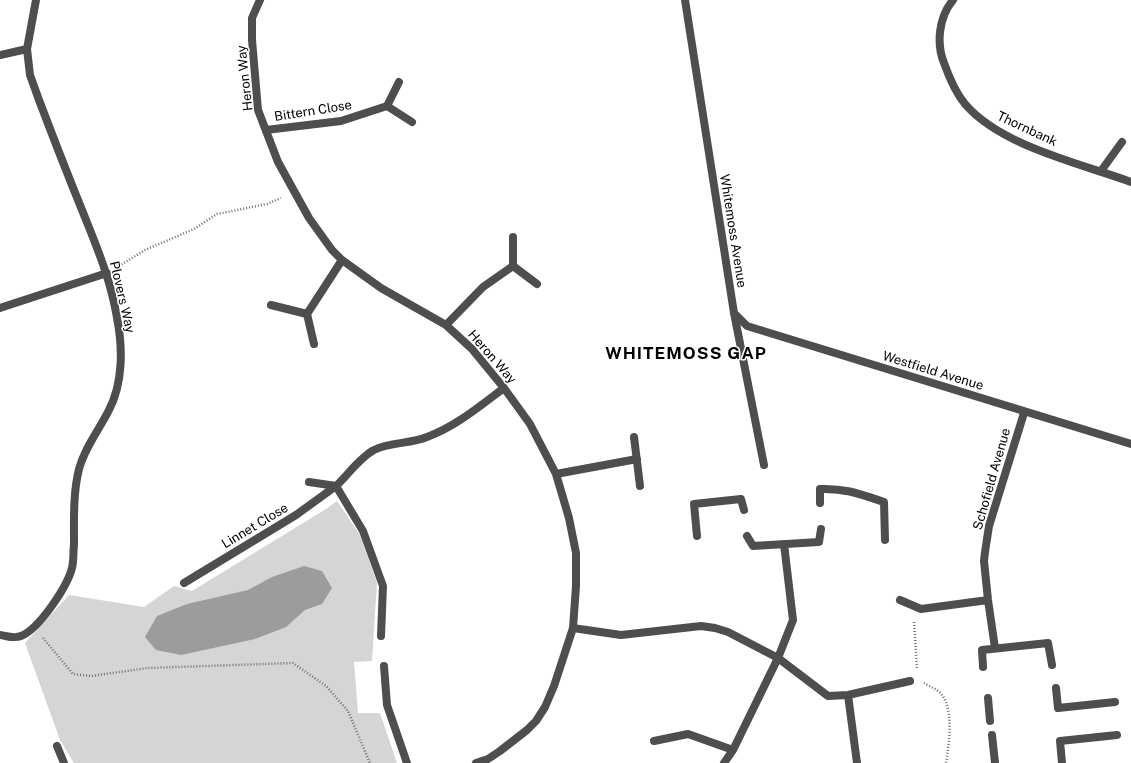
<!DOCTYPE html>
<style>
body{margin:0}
canvas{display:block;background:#fff}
</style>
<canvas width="1131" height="763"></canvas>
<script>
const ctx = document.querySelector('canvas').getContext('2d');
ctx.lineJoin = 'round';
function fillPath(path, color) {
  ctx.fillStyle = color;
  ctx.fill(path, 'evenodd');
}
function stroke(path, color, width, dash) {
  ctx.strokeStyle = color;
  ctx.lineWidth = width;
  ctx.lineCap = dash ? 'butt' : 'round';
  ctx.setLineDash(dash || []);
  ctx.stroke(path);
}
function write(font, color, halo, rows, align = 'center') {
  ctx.font = font + ' "Public Sans",sans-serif';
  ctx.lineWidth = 3;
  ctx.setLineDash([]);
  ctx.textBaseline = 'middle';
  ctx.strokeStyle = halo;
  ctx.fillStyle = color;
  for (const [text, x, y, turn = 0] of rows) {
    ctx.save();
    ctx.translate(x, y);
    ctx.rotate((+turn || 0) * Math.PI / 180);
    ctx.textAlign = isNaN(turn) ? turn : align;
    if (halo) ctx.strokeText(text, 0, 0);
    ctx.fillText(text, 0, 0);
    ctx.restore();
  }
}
const green = new Path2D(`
 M337 501 360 535 377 583 372 661 354 662 358 713H380L397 763H74L60 740 25 643 69 595 144 607 174 586 192 591 326 509Z`);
const water = new Path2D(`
 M304 566 322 571 332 588 322 604 305 610 286 627 255 639 181 655 156 650 145 637 157 616 187 604 248 590 272 577Z`);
const path = new Path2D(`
 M119 266 145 250 194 229 217 214 267 204 281 198
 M914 622 917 669
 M43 638 73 674 91 676 148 668 293 663 326 686 348 711 370 763
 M924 683C929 686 939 690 942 695 954 711 949 744 946 763`);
const lane = new Path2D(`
 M820 503V489C845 488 860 494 884 502L885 540
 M697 536 694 504 741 499 744 510
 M1056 688 1058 708 1115 702
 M988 698 990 721
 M992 735 995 763
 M1062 763 1060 741 1117 735`);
const street = new Path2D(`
 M260 0 252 18V40L258 110 278 162 309 218 332 250 342 260 381 288 446 325 472 349 504 388 530 424 556 474 569 518 576 553V586L573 628 554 686 545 707 536 721 527 730 500 751 488 759 476 763
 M685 0 734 313 764 465
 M953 0C939 17 936 43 944 63 949 77 955 92 965 104 1001 146 1079 163 1131 182
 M0 55 27 49
 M387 106 399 82
 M266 130 341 121 387 106 412 122
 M1101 171 1122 142
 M513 266V237
 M271 305 307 314
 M0 308 107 273
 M734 313 747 326 1131 444
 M446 325 483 287 513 266 537 284
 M314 344 307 314 342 260
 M634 437 640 486
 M556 474 637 459
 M309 482 336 486C348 475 359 458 374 450 390 442 410 444 427 437 455 427 480 406 504 388
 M747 536 753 546 819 542 821 529
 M184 583 296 515 336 486 363 531 383 586 381 636
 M900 600 921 609 988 600
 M573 628 621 635 701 626 715 628 728 632 778 658 828 696 848 695 910 681
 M0 635C7 636 14 639 21 636 39 629 67 587 72 568 74 560 73 552 74 544 74 519 73 493 79 469 85 447 99 430 109 410 123 383 123 348 117 318 111 280 96 245 82 210 67 173 53 137 39 100L30 75 27 49 36 0
 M995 648 988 600 984 561 985 552 989 526 1024 413
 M384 666 387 705 407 763
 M983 667 982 650 1048 643 1052 665
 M848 695 857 763
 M654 741 688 734 733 750
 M57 746 64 763
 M724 763 733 750 778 658 793 620 784 544`);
const streetNames = [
 ["Heron Way",245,78,-96],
 ["Bittern Close",313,111,-9],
 ["Thornbank",1027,129,25],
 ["Whitemoss Avenue",733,231,81],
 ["Plovers Way",122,297,77],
 ["Heron Way",492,357,49],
 ["Westfield Avenue",933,371,17],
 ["Schofield Avenue",992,479,-74],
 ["Linnet Close",255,526,-31]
];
const districtNames = [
 ["WHITEMOSS GAP",686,354]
];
fillPath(green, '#d5d5d5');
fillPath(water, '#9c9c9c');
stroke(path, '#707070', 2.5, [1, 2]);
stroke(lane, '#4e4e4e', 8);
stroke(street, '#4e4e4e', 8);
write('13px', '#000', '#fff', streetNames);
ctx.letterSpacing = '1px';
write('bold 17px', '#000', '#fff', districtNames);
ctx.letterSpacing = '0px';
</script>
